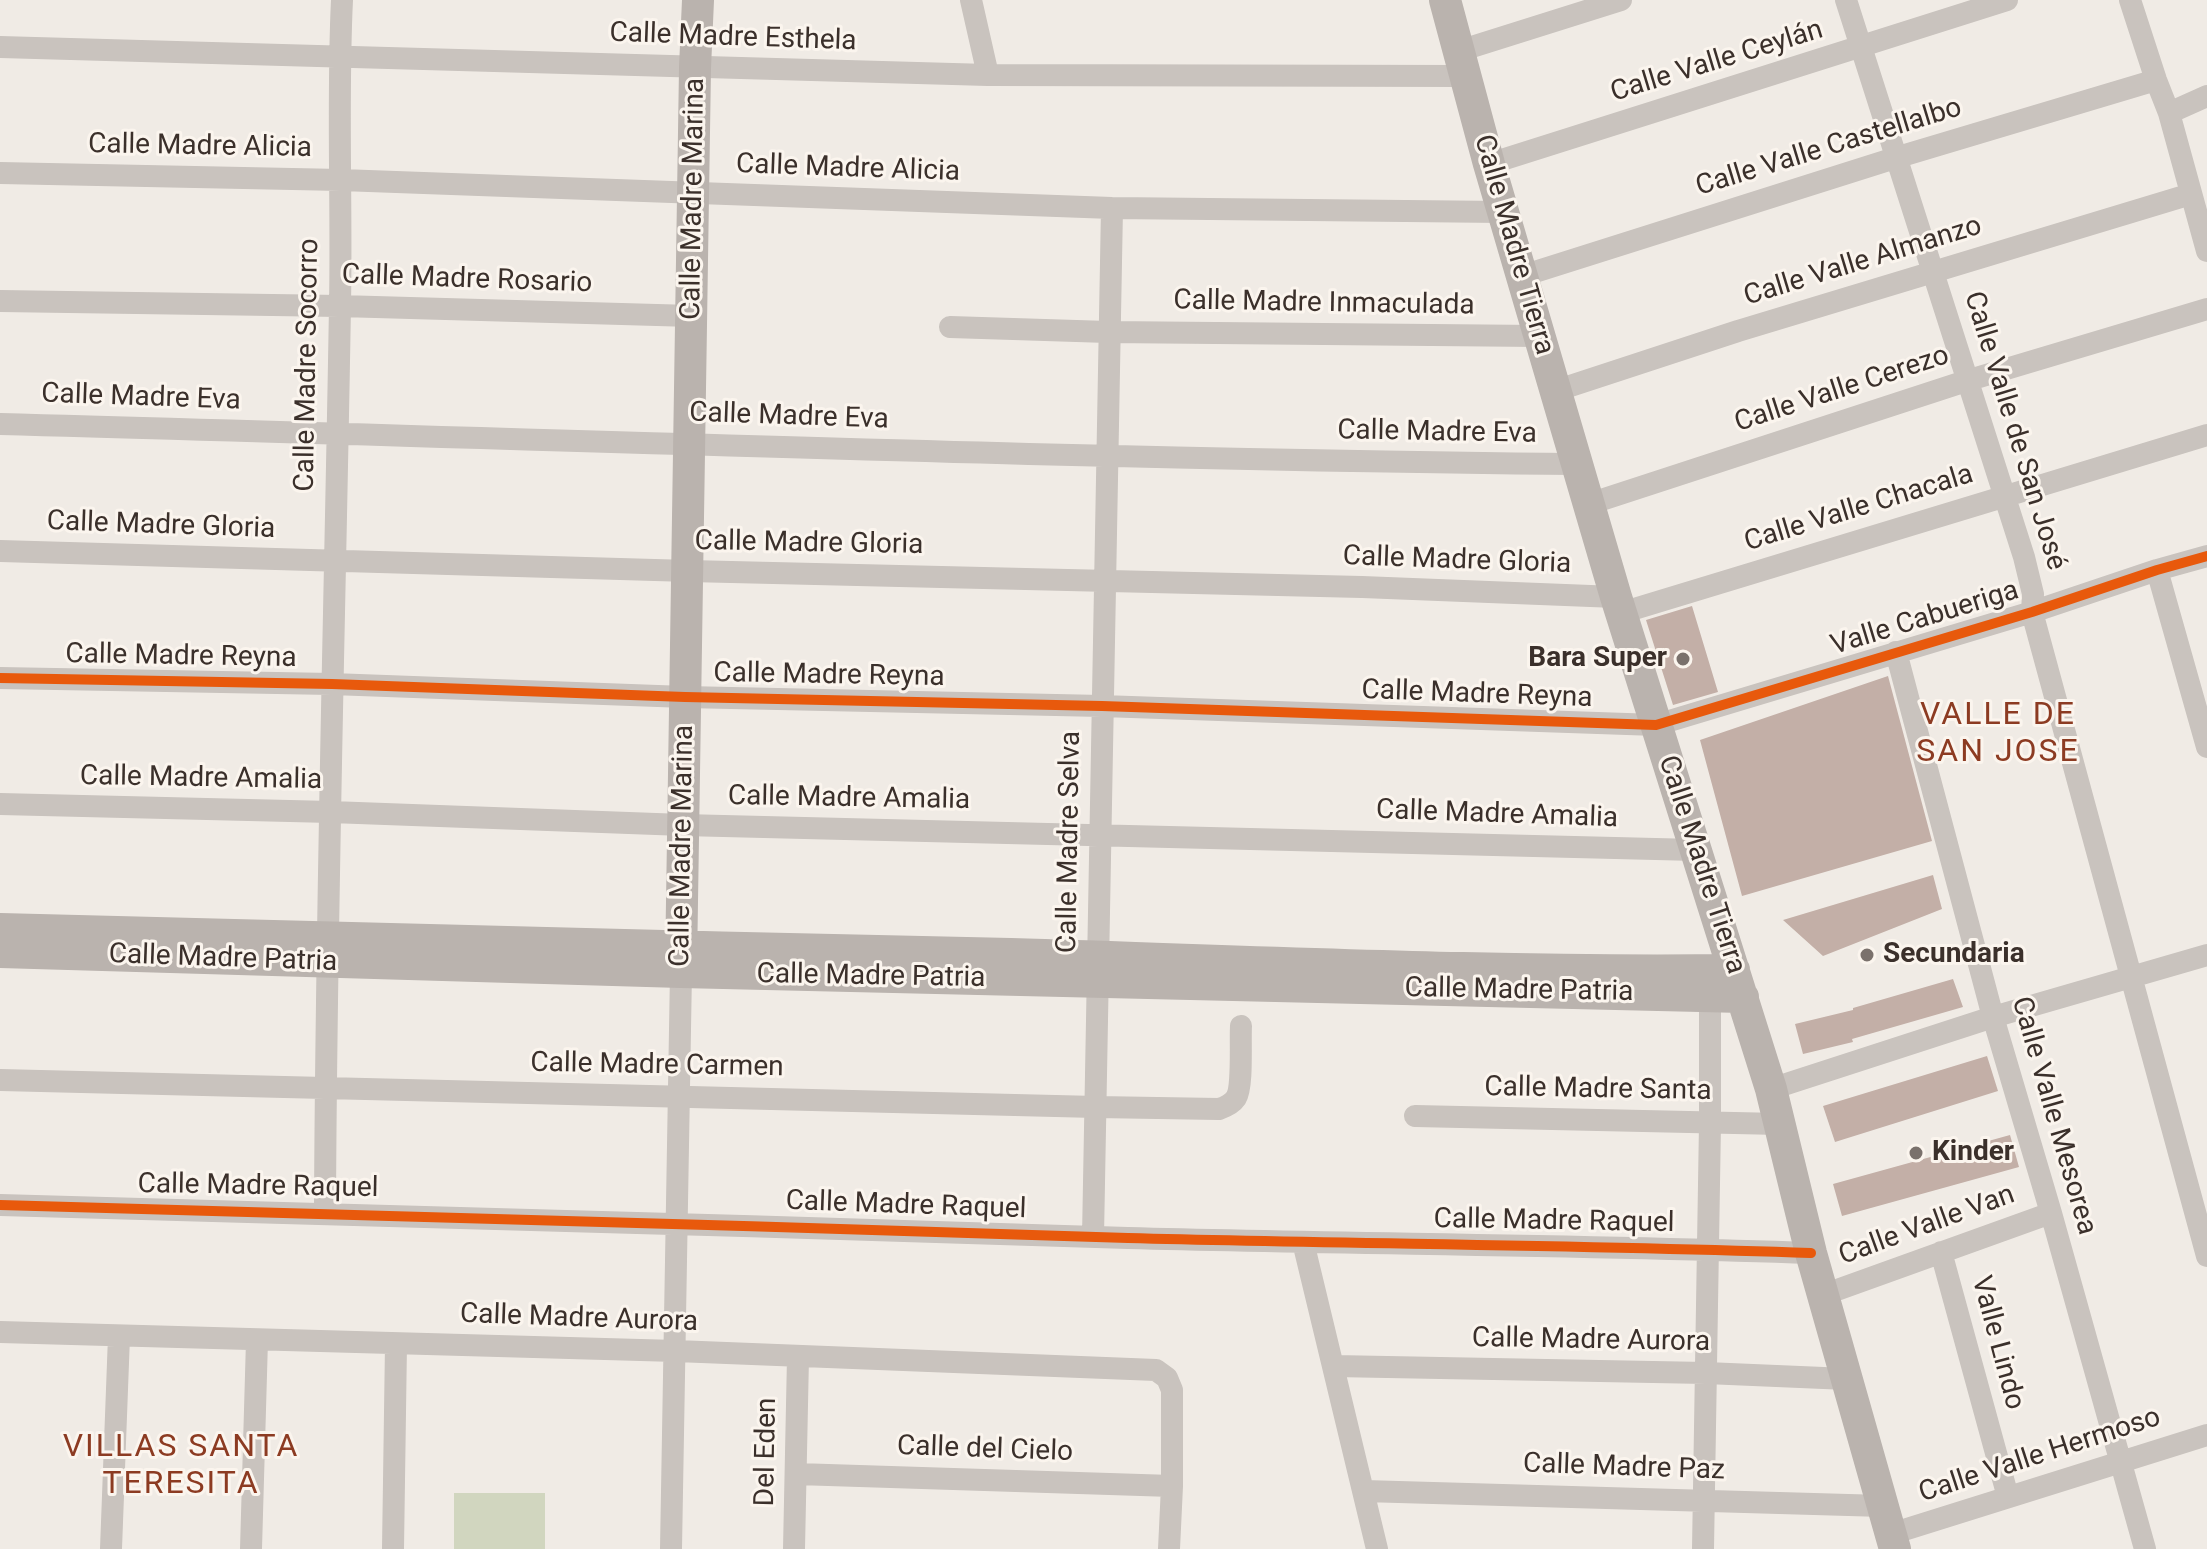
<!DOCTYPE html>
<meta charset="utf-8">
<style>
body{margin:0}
canvas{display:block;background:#f0ebe5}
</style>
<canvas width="2207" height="1549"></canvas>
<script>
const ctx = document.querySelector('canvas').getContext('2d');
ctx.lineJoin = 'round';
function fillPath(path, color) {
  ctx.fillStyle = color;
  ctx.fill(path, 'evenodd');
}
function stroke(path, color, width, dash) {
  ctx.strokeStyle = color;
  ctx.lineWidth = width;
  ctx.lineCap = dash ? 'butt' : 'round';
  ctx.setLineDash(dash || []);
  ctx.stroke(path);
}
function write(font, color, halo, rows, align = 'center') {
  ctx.font = font + ' Roboto,sans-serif';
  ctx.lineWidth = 6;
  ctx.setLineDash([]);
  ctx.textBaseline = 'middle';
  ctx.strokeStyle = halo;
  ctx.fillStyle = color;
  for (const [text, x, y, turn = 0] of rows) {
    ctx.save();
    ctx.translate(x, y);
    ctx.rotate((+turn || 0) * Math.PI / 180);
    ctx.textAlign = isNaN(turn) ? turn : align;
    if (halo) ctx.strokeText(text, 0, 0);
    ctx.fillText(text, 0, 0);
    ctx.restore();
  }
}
const green = new Path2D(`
 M454 1493H545V1549H454Z`);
const building = new Path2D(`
 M1692 606 1718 692 1673 705 1646 620Z
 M1888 676 1932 841 1742 896 1700 740Z
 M1933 875 1942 909 1823 956 1783 920Z
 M1953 979 1963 1007 1852 1039 1853 1042 1803 1054 1795 1024 1853 1010V1008Z
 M1987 1056 1998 1091 1835 1142 1823 1106Z
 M2010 1135 2019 1167 1842 1216 1833 1184Z`);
const street = new Path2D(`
 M971 0 988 75
 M1846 0 2024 557 2033 594 2032 612 2207 1256
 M2130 0 2156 80 2169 113 2207 251
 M0 47 988 75 1465 76
 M1459 51 1621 0
 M2169 113 2207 96
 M1489 164 2007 0
 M0 173 341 180 1112 208 1503 212
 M1522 276 1895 158 2156 80
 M0 301 340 306 692 316
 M950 327 1108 332 1539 336
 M1555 391 1738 331 2191 194
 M0 424C526 438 1051 459 1577 464
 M1589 504 1966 381 2207 309
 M0 551 689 571 1362 587 1616 597
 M2157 570 2207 747
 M1621 613 2207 435
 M1896 652 1993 1017 2051 1213 2145 1549
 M0 678 332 684 685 697 1102 706 1656 725 2032 612 2157 570 2207 556
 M0 804 331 812 683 825 1696 850
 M0 1080 1096 1107 1219 1109C1225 1107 1232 1104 1236 1098 1243 1087 1240 1041 1241 1026
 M1771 1089 1993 1017 2207 955
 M1415 1116 1780 1124
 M0 1205C376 1213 752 1227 1128 1238 1356 1244 1584 1245 1811 1253
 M325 1212C326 910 335 607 340 305 342 203 337 101 342 0
 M1093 1237 1112 208
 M1303 1242 1377 1549
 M1941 1252 2008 1497
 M1823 1295 2051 1213
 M0 1332 676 1351 1156 1370 1167 1378 1172 1390V1486L1169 1549
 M1334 1366 1706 1373 1847 1379
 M797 1474 1172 1486
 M1364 1491 1883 1506
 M1891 1534 2207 1435
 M111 1549 119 1336
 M251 1549 257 1340
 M393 1549 396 1344
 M671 1549 681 972
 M794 1549 798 1357
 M1703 1549 1710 1123V982`);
const secondary = new Path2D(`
 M1445 0 1489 164 1616 597 1771 1089 1811 1253 1895 1549
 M0 929C337 940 674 946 1011 954 1252 961 1493 973 1734 970
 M0 952 681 972 1743 997
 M681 965 695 68 698 0`);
const cycleway = new Path2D(`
 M0 678 332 684 685 697 1102 706 1656 725 2032 612 2157 570 2207 556
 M0 1205C376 1213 752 1227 1128 1238 1356 1244 1584 1245 1811 1253`);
const markers = [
 [1683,659,8,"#7a716c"],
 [1867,955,8,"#7a716c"],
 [1916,1153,8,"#7a716c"]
];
const streetNames = [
 ["Calle Madre Esthela",733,38,2],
 ["Calle Valle Ceylán",1717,62,-17],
 ["Calle Madre Alicia",200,147,1],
 ["Calle Valle Castellalbo",1829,148,-17],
 ["Calle Madre Alicia",848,169,2],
 ["Calle Madre Marina",694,199,-89],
 ["Calle Madre Tierra",1513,245,74],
 ["Calle Valle Almanzo",1863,262,-17],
 ["Calle Madre Rosario",467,280,2],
 ["Calle Madre Inmaculada",1324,304,1],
 ["Calle Madre Socorro",308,365,-89],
 ["Calle Valle Cerezo",1842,390,-18],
 ["Calle Madre Eva",141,398,2],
 ["Calle Madre Eva",789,417,2],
 ["Calle Valle de San José",2014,431,73],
 ["Calle Madre Eva",1437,433,1],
 ["Calle Valle Chacala",1859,509,-17],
 ["Calle Madre Gloria",161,526,2],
 ["Calle Madre Gloria",809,544,1],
 ["Calle Madre Gloria",1457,561,2],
 ["Valle Cabueriga",1925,619,-17],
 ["Calle Madre Reyna",181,657,1],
 ["Calle Madre Reyna",829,676,1],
 ["Calle Madre Reyna",1477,695,2],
 ["Calle Madre Amalia",201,779,1],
 ["Calle Madre Amalia",849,799,1],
 ["Calle Madre Amalia",1497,815,2],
 ["Calle Madre Selva",1070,842,-89],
 ["Calle Madre Marina",683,846,-89],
 ["Calle Madre Tierra",1701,865,72],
 ["Calle Madre Patria",223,959,2],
 ["Calle Madre Patria",871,977,1],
 ["Calle Madre Patria",1519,991,1],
 ["Calle Madre Carmen",657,1066,1],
 ["Calle Madre Santa",1598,1090,1],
 ["Calle Valle Mesorea",2053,1116,74],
 ["Calle Madre Raquel",258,1187,1],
 ["Calle Madre Raquel",906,1206,2],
 ["Calle Madre Raquel",1554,1222,1],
 ["Calle Valle Van",1927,1226,-20],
 ["Calle Madre Aurora",579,1319,2],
 ["Calle Madre Aurora",1591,1341,1],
 ["Valle Lindo",1997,1343,75],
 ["Calle del Cielo",985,1450,2],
 ["Del Eden",767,1452,-89],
 ["Calle Valle Hermoso",2040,1456,-18],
 ["Calle Madre Paz",1624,1468,2]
];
const poiNames = [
 ["Bara Super",1667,659,"right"],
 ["Secundaria",1883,955],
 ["Kinder",1932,1153]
];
const quarterNames = [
 ["VALLE DE",1998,716],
 ["SAN JOSE",1998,753],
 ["VILLAS SANTA",181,1448],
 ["TERESITA",181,1485]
];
fillPath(green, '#d1d6bf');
fillPath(building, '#c3afa7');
stroke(street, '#c9c3be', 22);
stroke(secondary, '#bab3ae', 32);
stroke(cycleway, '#e8590c', 10);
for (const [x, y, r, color] of markers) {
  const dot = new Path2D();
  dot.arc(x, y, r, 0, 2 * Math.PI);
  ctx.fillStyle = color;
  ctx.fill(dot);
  stroke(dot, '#fbf5ee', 3);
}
write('28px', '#3b302b', '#fbf5ee', streetNames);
write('bold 28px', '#3b302b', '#fbf5ee', poiNames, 'left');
ctx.letterSpacing = '2px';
write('32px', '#8c3b22', '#fbf5ee', quarterNames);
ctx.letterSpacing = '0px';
</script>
